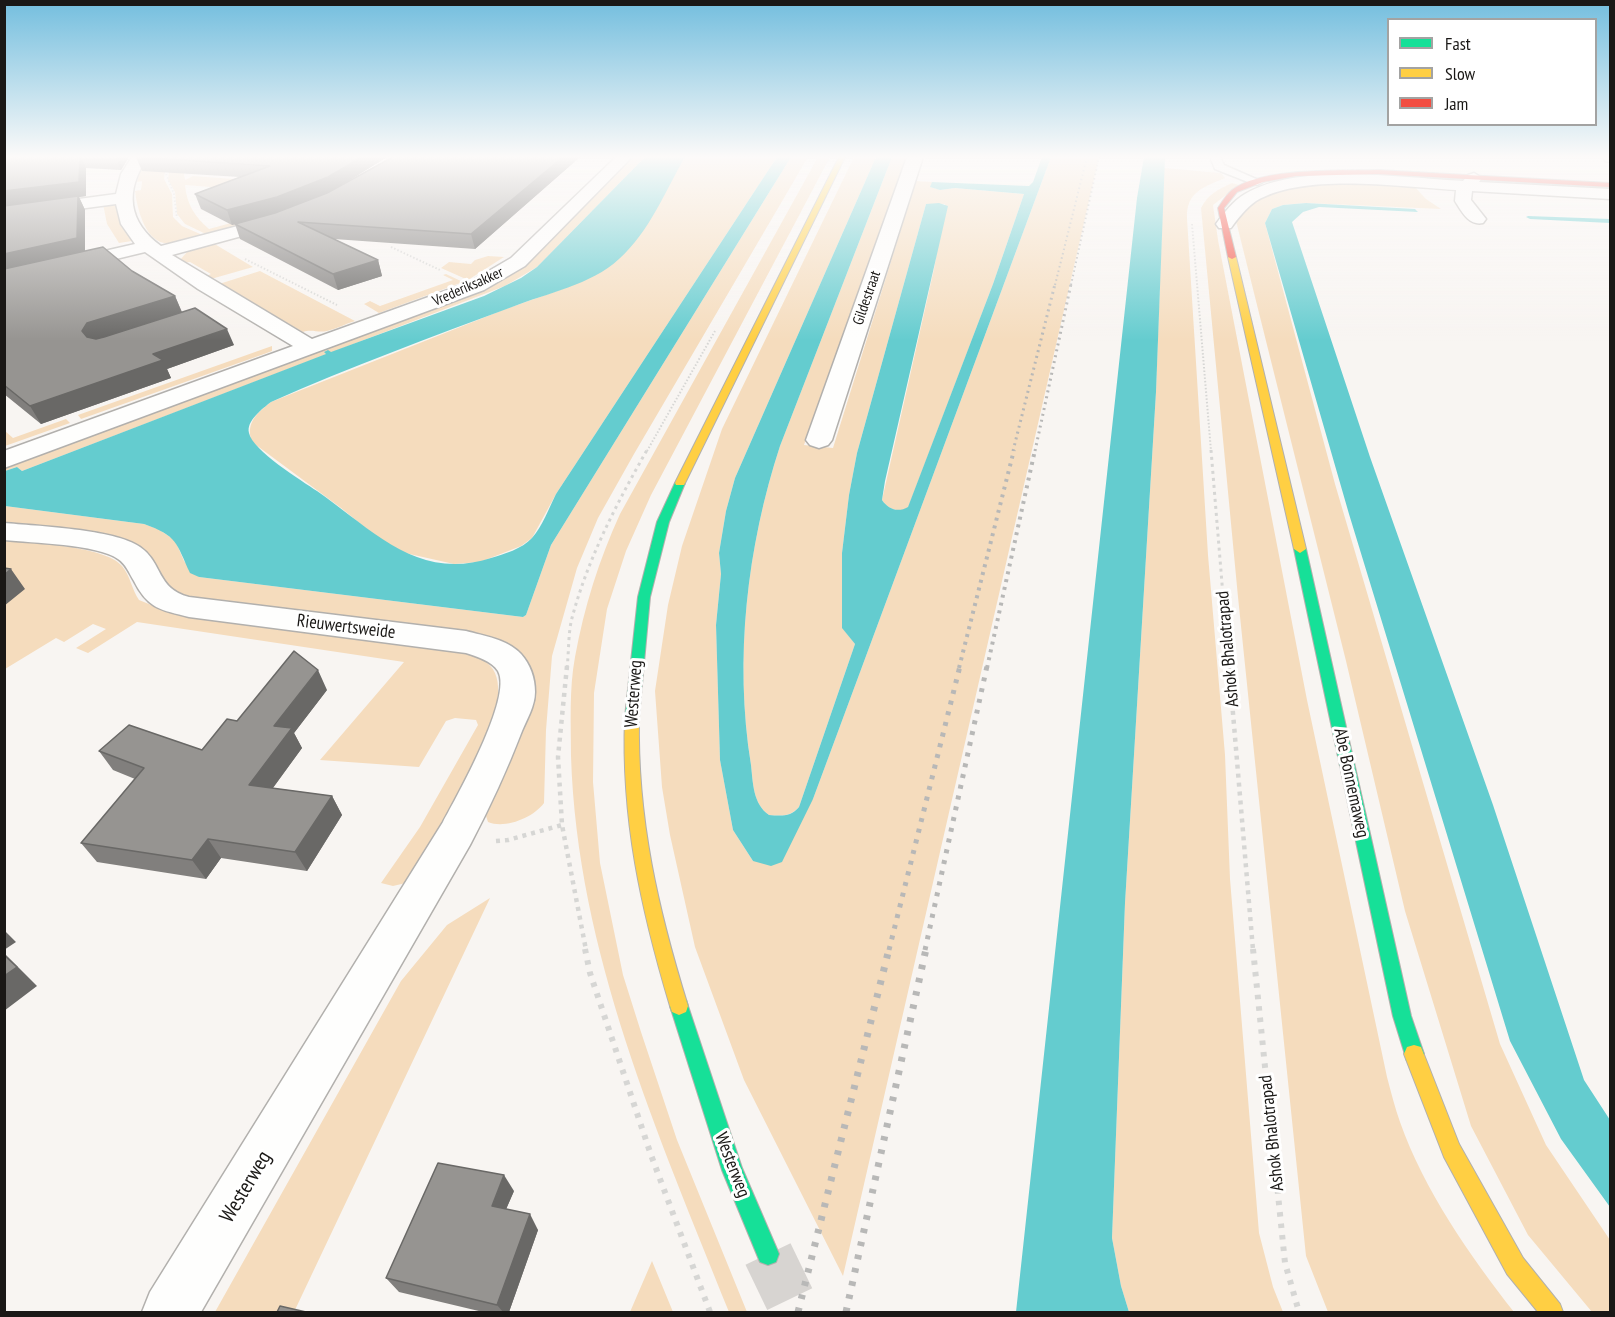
<!DOCTYPE html>
<style>
body{margin:0}
#map{position:relative;width:1615px;height:1317px;overflow:hidden;background:#f8f5f2;font-family:"PT Sans Narrow",sans-serif}
canvas{display:block}
.frame{position:absolute;inset:0;border:6px solid #1a1816;pointer-events:none}
.legend{position:absolute;left:1387px;top:18px;width:210px;height:108px;box-sizing:border-box;background:#fff;border:2px solid #a3a3a2;margin:0;padding:8px 10px;list-style:none;font-size:18px;color:#1a1816}
.legend li{display:flex;align-items:center;gap:12px;height:30px}
.legend b{width:30px;border:2px solid #a3a3a2}
</style>
<div id="map">
<canvas width="1615" height="1317"></canvas>
<div class="frame"></div>
<ul class="legend">
<li><b style="height:8px;background:#16e098"></b>Fast</li>
<li><b style="height:8px;background:#ffcf43"></b>Slow</li>
<li><b style="height:8px;background:#f24e42"></b>Jam</li>
</ul>
</div>
<script>
const ctx = document.querySelector('canvas').getContext('2d');
ctx.lineJoin = 'round';
function fillPath(path, color) {
  ctx.fillStyle = color;
  ctx.fill(path, 'evenodd');
}
function stroke(path, color, width, dash) {
  ctx.strokeStyle = color;
  ctx.lineWidth = width;
  ctx.lineCap = dash ? 'butt' : 'round';
  ctx.setLineDash(dash || []);
  ctx.stroke(path);
}
function write(font, color, halo, rows, align = 'center') {
  ctx.font = font + ' "PT Sans Narrow",sans-serif';
  ctx.lineWidth = 6;
  ctx.setLineDash([]);
  ctx.textBaseline = 'middle';
  ctx.strokeStyle = halo;
  ctx.fillStyle = color;
  for (const [text, x, y, turn = 0] of rows) {
    ctx.save();
    ctx.translate(x, y);
    ctx.rotate((+turn || 0) * Math.PI / 180);
    ctx.textAlign = isNaN(turn) ? turn : align;
    if (halo) ctx.strokeText(text, 0, 0);
    ctx.fillText(text, 0, 0);
    ctx.restore();
  }
}
const green = new Path2D(`
 M633 157H645L537 267 505 286 22 471 17 467 5 471V465L498 282 526 264Z
 M685 157H777L556 494 532 538 521 546 480 562 454 564 405 553 378 538 341 508 252 442C245 423 257 413 271 402L503 310 568 287 671 180Z
 M791 157H808L634 454 598 518 577 568 552 656 546 730 544 803C533 818 505 829 488 822L486 816 520 736 527 699 512 648 492 637 190 598 169 590 150 560 5 524V506L144 524 158 529 175 540 184 561 199 577 523 617 526 615 551 545Z
 M818 157H830L651 495 626 551 607 609 594 693 593 782 600 863 623 975 641 1032 677 1140 747 1312H729C658 1134 577 952 571 756 571 724 569 689 575 657 584 607 599 560 620 514Z
 M854 157H876L735 478 726 511 719 553 721 574 716 625 720 760 733 830 753 861 813 799 1051 157H1099L843 1276 744 1080 695 947 670 835 662 787 655 691 668 605 682 546 722 429Z
 M892 157H906L804 445 833 448 916 181 932 182 931 187 940 190 955 188 1024 194 993 284 908 508C898 513 888 509 882 500L934 269 945 204H926L857 453 849 495 842 553V627L855 644 799 807C790 817 781 816 769 815 753 804 753 783 751 765 734 659 747 547 780 446Z
 M166 164 164 179 172 194 173 217 182 226 207 237C193 240 177 245 164 243 144 239 137 207 135 191L141 190 142 181 137 182 142 166Z
 M170 164 183 166 185 180 193 176 234 179 224 185 223 188 185 185C187 205 195 217 209 229L267 213 276 218 210 236 185 224 177 214 175 192 168 180Z
 M1164 168 1221 173 1225 178C1204 187 1186 192 1187 218L1208 555 1225 755 1230 879 1259 1233 1273 1287 1283 1312H1129L1121 1286 1112 1238 1125 903 1156 392Z
 M1232 183 1239 185 1213 205 1218 240 1307 700 1387 1077C1391 1092 1395 1108 1400 1122 1424 1190 1470 1256 1514 1312H1328L1306 1256 1238 597 1201 208C1208 194 1219 189 1232 183Z
 M1325 184 1414 186 1426 199 1441 209 1306 203 1283 205 1272 209 1265 223 1335 484 1500 1044 1546 1145 1610 1240V1312H1592L1528 1235 1471 1126 1405 911 1346 661 1236 221C1251 188 1293 188 1325 184Z
 M116 202 121 223 132 241 119 243 107 224 103 204Z
 M213 243 253 267 211 279 206 276 211 274 190 262 184 263 180 260 187 252Z
 M488 256 504 257 468 280 441 268 449 262 471 264 475 260Z
 M260 271 355 321C345 324 336 329 327 331 318 333 312 329 303 332L219 284Z
 M446 274 463 282 379 313 364 304 370 301 380 306 453 280 443 275Z
 M272 346V351L264 354 81 419 78 415Z
 M66 419 70 423 5 446V431L13 438Z
 M5 540C31 543 106 546 122 566 130 575 132 590 139 600L166 611 467 651C478 656 490 662 495 673 515 718 434 840 410 882L393 886 381 883 420 827 478 725 476 720 455 718 446 721 419 767 320 760 404 662 137 622 88 653 76 648 106 629 93 624 64 642 56 638 5 669Z
 M490 898 294 1312H215L401 981 447 925Z
 M652 1261 673 1312H630Z`);
const water = new Path2D(`
 M645 157H685C664 193 650 231 619 259 591 285 547 293 512 307 431 337 350 367 271 402 262 409 246 421 249 433 252 450 302 481 317 491 372 529 417 582 491 558 504 554 522 549 532 538 542 527 549 508 556 494L777 157H791L551 545 526 615 523 617 199 577 190 573C176 543 178 536 144 524L5 506V471L17 467 22 471 326 354 324 352 328 350 331 352 484 296 521 278 537 267Z
 M876 157H892L780 446C747 547 734 659 751 765 753 783 753 804 769 815 781 816 791 817 799 807L855 644 842 628V553L849 495 857 453 926 204 939 203 948 206 885 481 882 500C888 509 898 513 908 507L993 284 1024 194 955 188 940 190 930 187 932 182 1029 186 1033 182 1042 157H1051L813 799 782 862 771 866 753 861 733 830 720 760 716 625 721 574 719 553 726 511 735 478Z
 M1144 157H1165L1156 392 1125 903 1112 1238 1121 1286 1129 1312H1016L1137 198Z
 M1306 203 1415 209 1418 212 1319 207 1303 212 1292 222 1370 457 1493 805 1584 1080 1610 1120V1207L1561 1139 1510 1041 1349 514 1265 223 1272 209 1283 205Z`);
const stream = new Path2D(`
 M1528 216 1610 219V223L1530 219 1526 217Z`);
const primaryTunnel = new Path2D(`
 M768 1254 796 1312`);
const pathFar3 = new Path2D(`
 M166 174 174 194 177 218
 M1192 224 1211 451
 M391 247 440 270
 M245 259 337 305
 M647 451 715 331`);
const pathFar2 = new Path2D(`
 M1211 450 1229 668
 M567 668C569 652 568 633 572 618 588 558 617 503 647 450`);
const pathFar1 = new Path2D(`
 M567 666 558 757 562 825 586 950
 M1229 666 1253 950
 M496 841 508 840 562 825`);
const path = new Path2D(`
 M585 949 590 973 651 1155 710 1312
 M1253 949 1285 1263 1299 1312`);
const lane = new Path2D(`
 M1210 157H1220L1224 165 1263 182 1257 185 1253 184 1215 169Z`);
const street = new Path2D(`
 M132 157H148C124 191 128 222 161 246L280 215 286 216 289 220 286 224 172 255 312 339 470 282 511 258 616 157H632L525 266 484 290 4 468V451L293 346 198 289 145 252 4 286V274L135 244 121 224 116 204 4 219V209L116 194 121 174Z
 M907 157H923L832 440 828 445 819 448 810 445 806 440Z
 M1603 157H1610V162L1605 161Z
 M1474 173 1482 178 1479 182 1610 189V199L1472 191 1471 200 1486 219 1483 223C1469 226 1462 212 1455 201L1456 190C1401 187 1304 172 1256 201 1246 208 1238 218 1231 228H1219L1216 224C1224 213 1233 201 1245 194 1299 162 1402 178 1463 181L1468 175Z
 M4 523C36 526 115 529 140 547 163 563 156 588 189 597L466 631C484 636 507 639 521 654 530 664 535 678 535 692 535 706 527 719 522 731 507 770 490 807 470 845L201 1312H142L150 1292 443 822C457 796 513 697 498 671 492 661 476 656 466 653L189 617C161 610 148 609 134 581 129 573 126 564 118 559 97 544 32 543 4 540Z`);
const fast = new Path2D(`
 M680 480 685 483 669 522 650 597 639 717 637 721H627L625 717 638 597 657 522 675 483Z
 M1300 545 1306 549 1411 1016 1424 1054 1421 1061 1414 1063 1407 1061 1393 1016 1294 549Z
 M679 997 686 1000 742 1168 779 1254 776 1262 768 1265 760 1262 722 1170 670 1006 672 1000Z`);
const slow = new Path2D(`
 M839 157H845L685 483 684 485H676L675 483Z
 M1232 255 1236 257 1306 549 1300 553 1294 549 1228 257Z
 M632 712 637 713 639 717C637 819 658 909 688 1006L686 1012 679 1015 672 1012 670 1006C641 909 621 819 625 717L627 713Z
 M1414 1045 1421 1047 1459 1144 1523 1258 1560 1304 1563 1312H1538L1507 1274 1444 1157 1404 1054 1407 1047Z`);
const jam = new Path2D(`
 M1378 170 1610 183V187L1378 174 1296 176 1263 182 1237 192 1224 208 1236 257 1232 259 1228 257 1218 208C1222 202 1227 194 1232 190 1262 167 1341 171 1378 170Z`);
const railFar4 = new Path2D(`
 M1055 285 1087 157
 M1071 285 1099 157`);
const railFar3 = new Path2D(`
 M1013 451 1055 284
 M1035 451 1071 284`);
const railFar2 = new Path2D(`
 M959 668 1014 450
 M987 668 1035 450`);
const railFar1 = new Path2D(`
 M889 950 960 666
 M925 950 987 666`);
const rail = new Path2D(`
 M798 1312 889 949
 M846 1312 926 949`);
const wall = new Path2D(`
 M4 157H129L121 170 86 168V196L79 197 85 210V251L132 271 175 296 182 312 234 345 167 369 171 378 41 424 4 394Z
 M136 157H387L342 185 580 157 475 249 334 239 378 260 382 276 338 290 240 239 235 224 238 223 232 225 201 209 195 194 240 177 142 171Z
 M327 690 294 733 302 748 273 788 332 796 342 815 307 871 221 858 206 879 97 862 81 843 135 779 113 770 99 751 202 750 237 721Z
 M514 1191 506 1209 538 1230 509 1312H483L399 1292 386 1278Z`);
const shadedWall = new Path2D(`
 M80 157H81L86 168V196L79 197 85 210V253L4 272V191Z
 M116 157H129L121 170Z
 M362 157H387L332 191 282 212 232 225 227 210Z
 M563 157H580L475 249 471 234Z
 M378 260 382 276 338 290 333 274Z
 M175 296 182 313 91 348 82 331 87 323Z
 M227 329 234 345 167 369 171 378 41 424 30 406 153 354Z
 M4 568 11 569 25 589 4 606Z
 M318 670 327 690 294 733 302 748 261 804 249 785 274 726Z
 M332 796 342 815 307 871 295 852Z
 M208 839 221 858 206 879 192 860Z
 M4 930 16 942 4 950Z
 M4 953 37 986 4 1011Z
 M504 1175 514 1191 501 1221 492 1206Z
 M530 1214 538 1230 509 1312H503L497 1305Z`);
const building = new Path2D(`
 M4 157H80L79 182 4 191Z
 M136 157H362L328 177 277 197 227 210 195 194 270 166Z
 M393 157H563L471 234 298 222 378 260 333 274 235 224 275 213 327 193Z
 M78 196 77 238 4 254V206Z
 M103 247 132 271 175 296 87 323 82 331 87 337 96 339 104 337 195 308 227 329 153 354 163 360 30 406 4 385V269Z
 M4 568 11 569 4 575Z
 M294 651 318 670 274 726 292 728 249 785 332 796 295 852 208 839 192 860 81 843 144 768 99 751 129 725 202 750 227 719 237 721Z
 M4 955 17 967 4 976Z
 M438 1163 504 1175 492 1206 530 1214 497 1305 386 1278Z
 M280 1306 306 1312H277Z`);
const farStreetnames = [
 ["Vrederiksakker",468,287,-24],
 ["Gildestraat",867,298,-71]
];
const streetNames = [
 ["Rieuwertsweide",346,627,7],
 ["Ashok Bhalotrapad",1228,649,-95],
 ["Westerweg",634,694,-86],
 ["Abe Bonnemaweg",1351,783,78],
 ["Ashok Bhalotrapad",1272,1133,-96],
 ["Westerweg",732,1165,69]
];
const nearStreetnames = [
 ["Westerweg",246,1187,-59]
];
fillPath(green, '#f5dcbd');
fillPath(water, '#64cccf');
fillPath(stream, '#64cccf');
stroke(primaryTunnel, '#d7d4d1', 50, [50, 25]);
stroke(lane, '#b2b0ad', 3);
stroke(street, '#b2b0ad', 3);
stroke(fast, '#b2b0ad', 2);
stroke(slow, '#b2b0ad', 2);
stroke(jam, '#b2b0ad', 2);
stroke(pathFar3, '#d6d6d4', 2, [1.5, 2]);
stroke(pathFar2, '#d6d6d4', 3, [3, 4]);
stroke(pathFar1, '#d6d6d4', 4.5, [4, 5]);
stroke(path, '#d6d6d4', 6, [4.5, 7]);
fillPath(lane, '#fefefd');
fillPath(street, '#fefefd');
fillPath(fast, '#16e098');
fillPath(slow, '#ffcf43');
fillPath(jam, '#f24e42');
stroke(railFar4, '#b8b8b7', 2, [1.5, 3]);
stroke(railFar3, '#b8b8b7', 3, [2, 4]);
stroke(railFar2, '#b8b8b7', 4, [3, 5]);
stroke(railFar1, '#b8b8b7', 5, [4, 7]);
stroke(rail, '#b8b8b7', 7, [4.5, 9]);
fillPath(wall, '#817f7d');
fillPath(shadedWall, '#696866');
fillPath(building, '#969491');
stroke(building, '#696866', 1.5);
const sky = ctx.createLinearGradient(0, 0, 0, 341);
sky.addColorStop(0, '#73bede');
sky.addColorStop(0.46, '#fcfaf9');
sky.addColorStop(1, '#fcfaf900');
ctx.fillStyle = sky;
ctx.fillRect(0, 0, 1615, 341);
write('15px', '#1a1816', '#fff', farStreetnames);
write('18px', '#1a1816', '#fff', streetNames);
write('21px', '#1a1816', '#fff', nearStreetnames);
</script>
